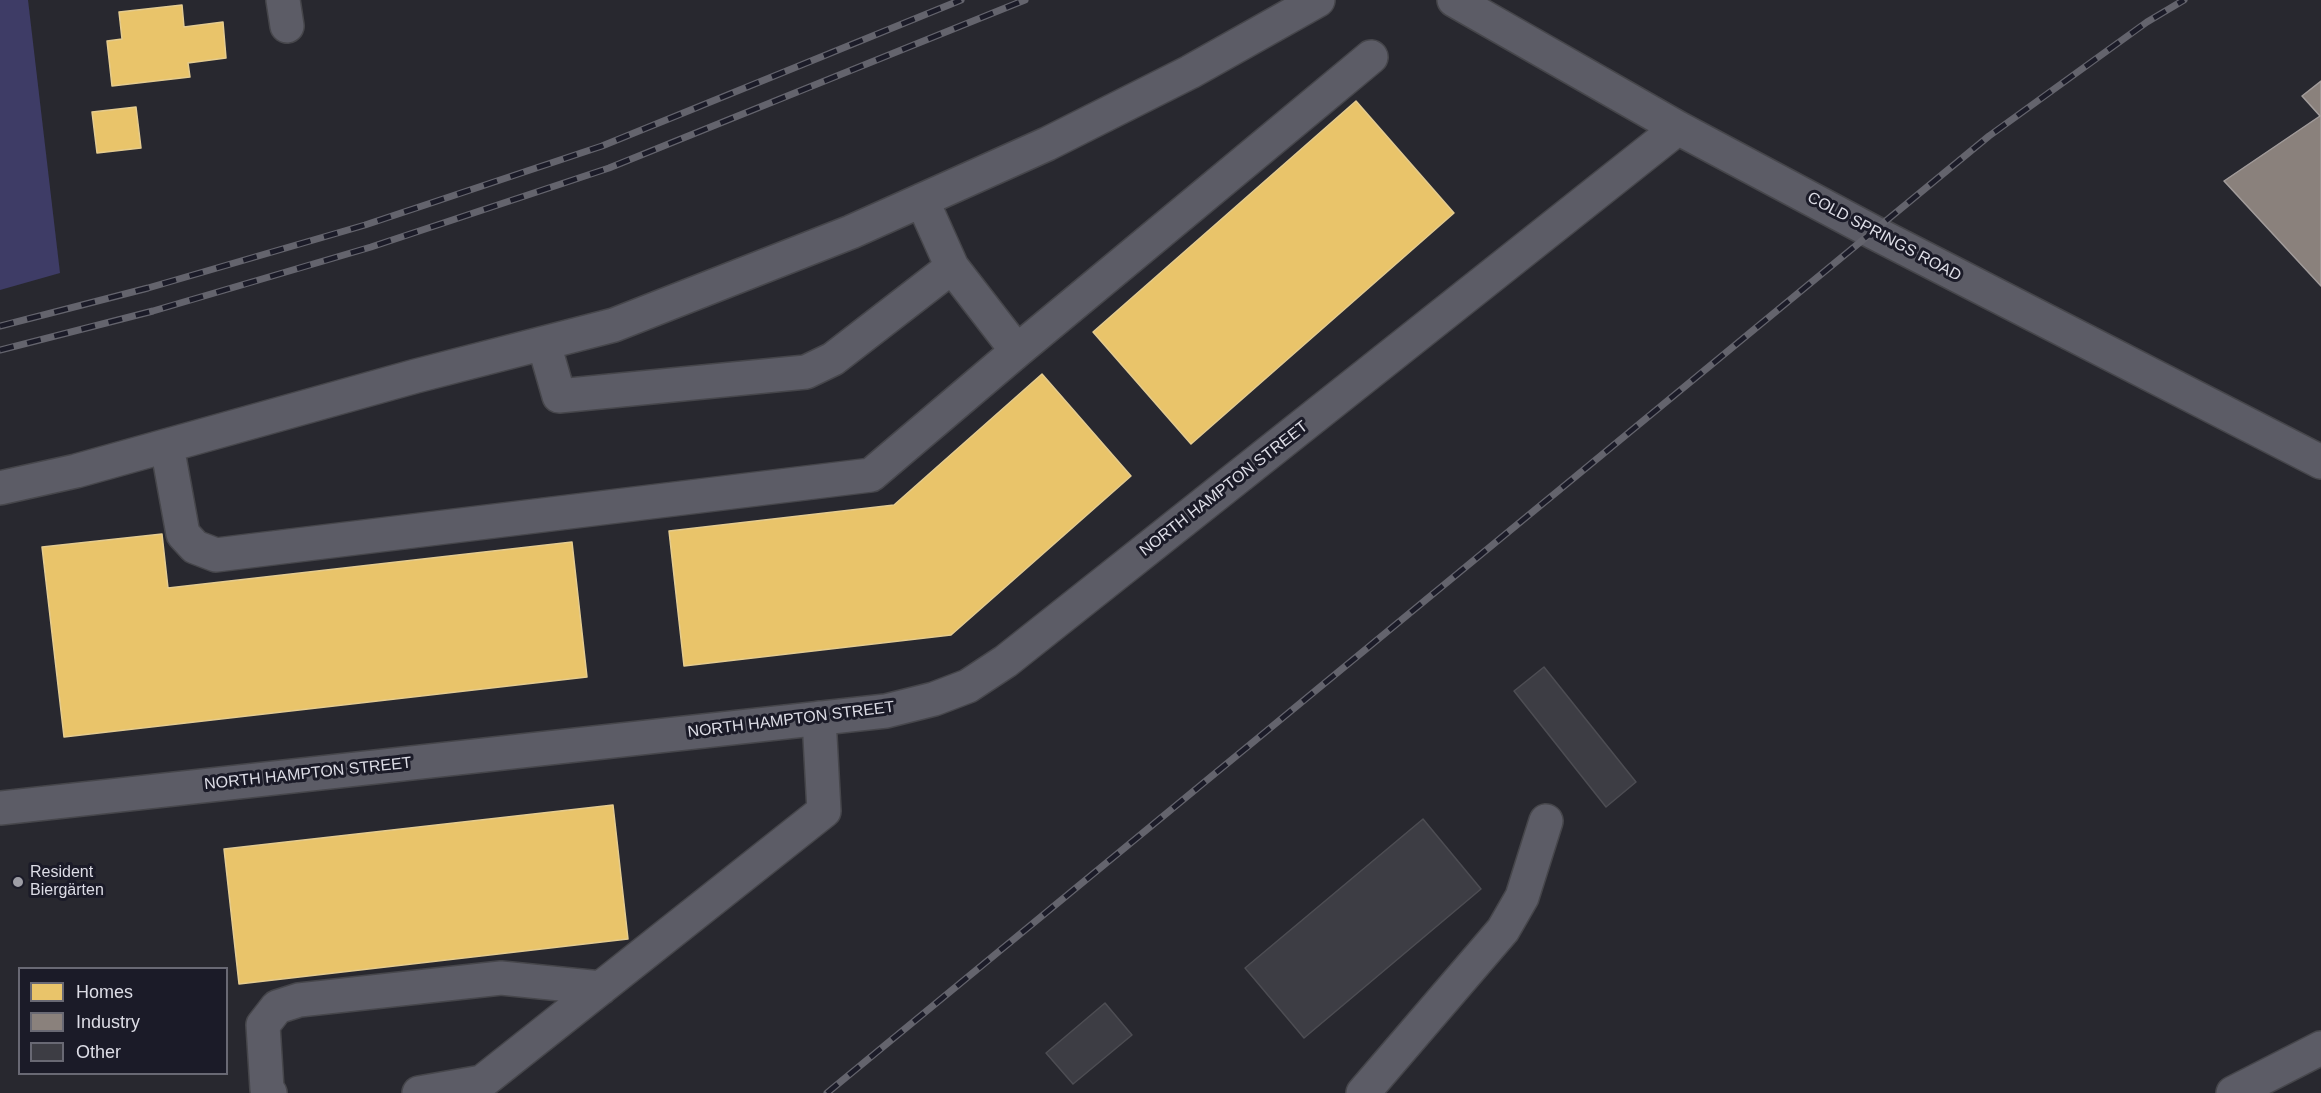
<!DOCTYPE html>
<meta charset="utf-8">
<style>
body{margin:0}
#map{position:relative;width:2321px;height:1093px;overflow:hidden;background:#28282f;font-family:Helvetica,sans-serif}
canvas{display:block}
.legend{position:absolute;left:18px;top:967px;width:210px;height:108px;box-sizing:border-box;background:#1b1b28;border:2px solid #696974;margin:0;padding:8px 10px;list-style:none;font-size:18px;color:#dddde6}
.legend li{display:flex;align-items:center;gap:12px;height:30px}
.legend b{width:30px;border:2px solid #696974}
</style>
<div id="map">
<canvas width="2321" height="1093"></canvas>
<ul class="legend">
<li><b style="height:16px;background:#e9c46a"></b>Homes</li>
<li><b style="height:16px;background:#8a817c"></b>Industry</li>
<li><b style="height:16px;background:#3d3d44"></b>Other</li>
</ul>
</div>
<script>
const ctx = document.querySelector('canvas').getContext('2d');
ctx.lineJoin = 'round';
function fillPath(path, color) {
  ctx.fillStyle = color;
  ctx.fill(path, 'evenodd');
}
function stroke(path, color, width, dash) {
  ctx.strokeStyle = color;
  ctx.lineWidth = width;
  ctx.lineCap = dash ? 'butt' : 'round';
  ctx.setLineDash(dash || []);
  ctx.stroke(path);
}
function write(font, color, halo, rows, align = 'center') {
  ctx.font = font + ' Helvetica,sans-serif';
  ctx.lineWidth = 6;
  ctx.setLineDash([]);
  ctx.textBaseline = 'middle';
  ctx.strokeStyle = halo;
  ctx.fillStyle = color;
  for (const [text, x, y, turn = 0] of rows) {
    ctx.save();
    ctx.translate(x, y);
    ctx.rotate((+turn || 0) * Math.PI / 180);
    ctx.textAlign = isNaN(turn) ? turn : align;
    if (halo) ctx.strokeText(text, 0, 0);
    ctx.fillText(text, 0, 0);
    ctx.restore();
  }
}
const green = new Path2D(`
 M0 0H28L60 273 0 290Z`);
const homes = new Path2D(`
 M182 5 184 27 223 22 226 58 188 63 190 77 112 86 107 41 122 39 119 12Z
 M1356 101 1454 213 1191 444 1093 332Z
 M136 107 141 148 97 153 92 112Z
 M1042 374 1131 476 951 635 684 666 669 531 894 505Z
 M162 534 168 588 572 542 587 677 64 737 42 547Z
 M613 805 628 939 239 984 224 849Z`);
const industry = new Path2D(`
 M2321 81V286L2224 181 2320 116 2302 96Z`);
const building = new Path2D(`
 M1544 667 1636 782 1606 807 1514 691Z
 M1423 819 1481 889 1304 1038 1245 968Z
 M1105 1003 1132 1035 1073 1084 1046 1053Z`);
const minor = new Path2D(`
 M283 0 287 26
 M1454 0 1678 128 1873 232 2321 462
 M922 200 952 267 1017 351
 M544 344 559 396 806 372 833 359 952 267
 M167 446 183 534 195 547 216 555 871 475 1017 351 1371 57
 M0 488 76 471 416 376 614 325 851 232 1047 144 1190 72 1318 0
 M0 808 886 711 934 699 968 686 1006 661 1678 128
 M270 1093 267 1089 263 1025 277 1007 299 1000 501 978 601 988
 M419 1093 482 1082 824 811 819 718
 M1363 1093 1503 930 1522 897 1546 821
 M2233 1093 2321 1048`);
const rail = new Path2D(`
 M0 326 148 288 365 225 602 146 961 0
 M0 350 153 311 371 247 609 168 1025 0
 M827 1093 1989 136 2147 22 2184 0`);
const markers = [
 [18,882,6,"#9e9ea6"]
];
const streetNames = [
 ["COLD SPRINGS ROAD",1884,237,28],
 ["NORTH HAMPTON STREET",1224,489,-38],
 ["NORTH HAMPTON STREET",791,720,-7],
 ["NORTH HAMPTON STREET",308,774,-6]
];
const poiNames = [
 ["Resident",30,873],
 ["Biergärten",30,891]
];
fillPath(green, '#3e3c66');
fillPath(homes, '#e9c46a');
stroke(homes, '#e5cc8f', 1.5);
fillPath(industry, '#8a817c');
stroke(industry, '#a39d9c', 1.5);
fillPath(building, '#3d3d44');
stroke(building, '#4d4d53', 1.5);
stroke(minor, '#46464b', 36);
stroke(minor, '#5c5c66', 33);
stroke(rail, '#64646d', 7);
stroke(rail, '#1b1b28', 4.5, [14]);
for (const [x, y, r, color] of markers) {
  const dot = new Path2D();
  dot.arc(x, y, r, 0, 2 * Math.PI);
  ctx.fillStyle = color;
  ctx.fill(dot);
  stroke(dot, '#1b1b28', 2);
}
write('16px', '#dddde6', '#1b1b28', streetNames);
write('16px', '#dddde6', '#1b1b28', poiNames, 'left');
</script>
